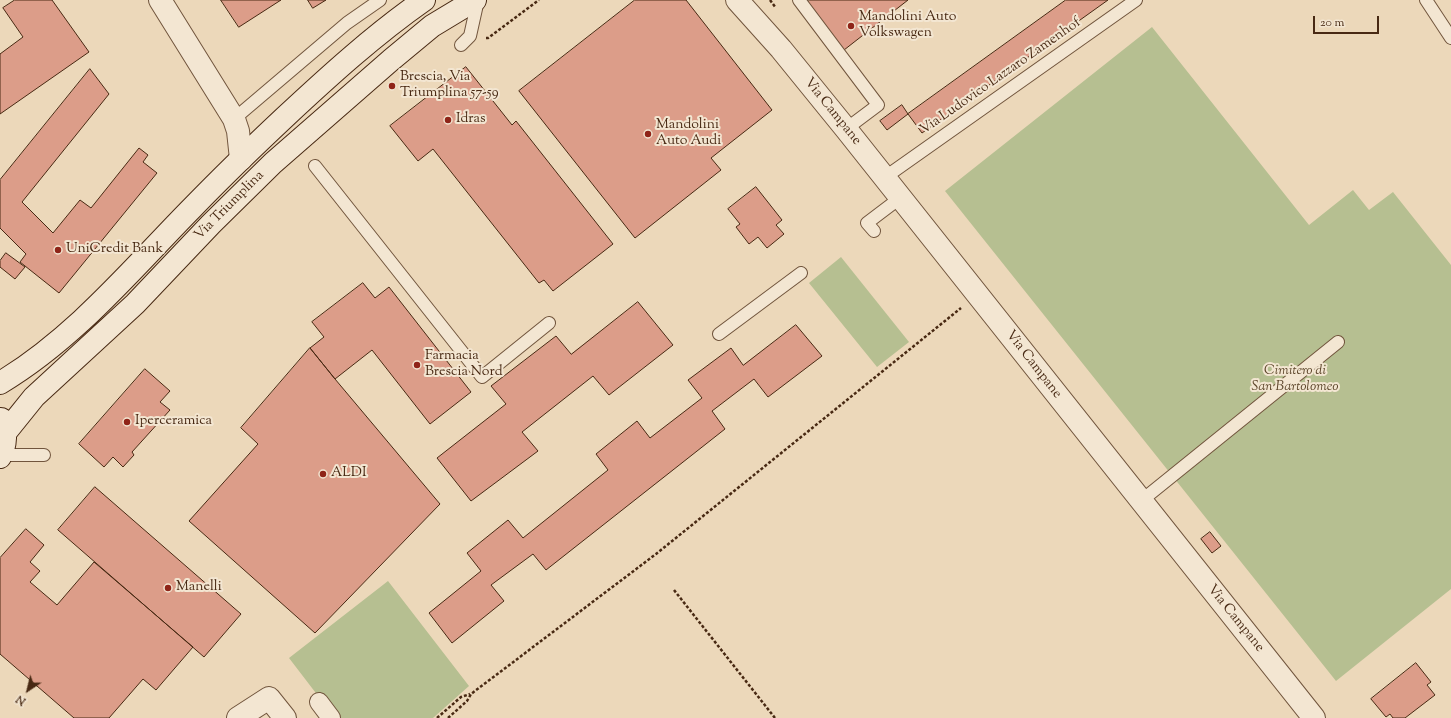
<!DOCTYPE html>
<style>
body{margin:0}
#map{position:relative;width:1451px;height:718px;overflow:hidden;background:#ecd8ba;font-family:"Sorts Mill Goudy",serif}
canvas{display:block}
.north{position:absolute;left:8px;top:670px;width:40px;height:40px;-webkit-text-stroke:3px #f3e6d2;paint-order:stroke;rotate:215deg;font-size:11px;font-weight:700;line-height:16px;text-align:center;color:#482913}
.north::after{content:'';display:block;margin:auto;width:14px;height:18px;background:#482913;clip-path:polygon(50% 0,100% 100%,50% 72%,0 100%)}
.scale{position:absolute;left:1313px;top:16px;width:66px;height:18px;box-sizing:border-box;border:2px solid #482913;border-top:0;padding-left:5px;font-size:12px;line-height:14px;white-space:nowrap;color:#482913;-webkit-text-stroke:3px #f3e6d2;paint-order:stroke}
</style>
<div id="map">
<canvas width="1451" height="718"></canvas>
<div class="north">N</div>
<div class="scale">20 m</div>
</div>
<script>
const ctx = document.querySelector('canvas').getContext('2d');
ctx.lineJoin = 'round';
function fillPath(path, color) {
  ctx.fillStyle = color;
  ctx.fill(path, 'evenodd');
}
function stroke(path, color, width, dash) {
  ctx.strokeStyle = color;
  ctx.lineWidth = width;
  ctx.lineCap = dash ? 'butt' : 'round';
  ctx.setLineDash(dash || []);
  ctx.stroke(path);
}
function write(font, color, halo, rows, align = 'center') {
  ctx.font = font + ' "Sorts Mill Goudy",serif';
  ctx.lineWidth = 4;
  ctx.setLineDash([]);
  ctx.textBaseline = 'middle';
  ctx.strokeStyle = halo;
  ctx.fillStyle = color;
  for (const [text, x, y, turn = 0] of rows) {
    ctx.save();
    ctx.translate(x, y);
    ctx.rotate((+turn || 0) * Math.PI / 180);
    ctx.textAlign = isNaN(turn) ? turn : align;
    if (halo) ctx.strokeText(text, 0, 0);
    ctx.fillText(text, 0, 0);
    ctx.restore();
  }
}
const green = new Path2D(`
 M1152 27 1309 225 1353 190 1369 210 1393 192 1451 265V589L1336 681 945 191Z
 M841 257 909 342 877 367 809 283Z
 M388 581 469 686 433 718H335L289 658Z`);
const building = new Path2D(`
 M15 0H52L89 52 0 114V54L23 37 3 8Z
 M221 0H281L239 27Z
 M308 0H326L313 8Z
 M635 0H686L772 110 711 158 721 170 635 238 519 91Z
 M810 0H908L844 50 808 2Z
 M1066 0H1108L922 133 908 114Z
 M466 67 512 125 516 121 613 244 553 291 544 280 539 283 433 149 418 161 390 126Z
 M90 69 109 94 22 202 53 233 80 200 91 208 139 148 148 155 143 162 157 173 59 293 20 262 26 254 0 228V180Z
 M902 105 908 114 887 130 880 121Z
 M756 187 782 220 776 225 784 234 767 248 758 237 749 244 736 227 740 224 728 209Z
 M6 253 25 267 15 279 0 267V261Z
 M363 283 375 298 389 287 471 392 430 424 372 350 335 379 310 348 324 337 312 322Z
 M638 302 673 345 609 395 593 376 522 432 538 451 471 501 437 458 506 404 491 386 556 336 571 354Z
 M796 325 822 356 768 397 754 379 712 411 725 429 546 570 533 554 491 585 504 601 452 643 429 613 481 571 467 553 508 520 523 538 608 470 596 454 637 421 650 438 702 398 688 380 731 348 743 365Z
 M310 348 335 379 440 504 315 633 189 521 258 444 241 428Z
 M145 369 170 391 160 402 170 410 132 452 134 455 123 467 113 457 104 467 79 444Z
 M95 487 241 614 204 657 58 530Z
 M26 529 44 545 30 562 40 571 30 582 57 605 94 562 193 647 156 690 143 679 109 718H74L0 654V558Z
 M1210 532 1221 546 1212 553 1201 539Z
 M1416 663 1431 682 1427 685 1435 695 1405 718H1393L1390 714 1386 717 1371 699Z`);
const path = new Path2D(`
 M770 0 776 8
 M486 38H488L539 0
 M674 590 775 718
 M437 718 461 697 470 694
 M448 718 467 701 471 694 656 554 961 308`);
const service = new Path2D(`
 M799 0 878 105 846 129
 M1426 0 1451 38
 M461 45 470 36 478 0
 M234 119 347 23 380 0
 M315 166 482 377 549 323
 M884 178 1136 0
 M874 231 867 223 900 198
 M719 334 801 273
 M1 455H44
 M1141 501 1338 342`);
const pedestrian = new Path2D(`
 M319 702 331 718`);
const minor = new Path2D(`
 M160 0 234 119 238 131 241 159
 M737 0 781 49 846 129 1314 718
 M238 718 269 698 285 718`);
const secondary = new Path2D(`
 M0 383C75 338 131 270 192 208 222 177 253 147 285 117 329 76 374 35 424 0
 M5 433 34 397 135 304 211 224 273 163 391 60 432 26 475 0
 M0 457C6 445 7 431 1 419`);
const markers = [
 [851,26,4,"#8f2418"],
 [392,86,4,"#8f2418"],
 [448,120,4,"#8f2418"],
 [648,134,4,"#8f2418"],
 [58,250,4,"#8f2418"],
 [417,365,4,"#8f2418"],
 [127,422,4,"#8f2418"],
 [323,474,4,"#8f2418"],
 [168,588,4,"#8f2418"]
];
const poiNames = [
 ["Mandolini Auto",859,18],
 ["Volkswagen",859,34],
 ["Brescia, Via",400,78],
 ["Triumplina 57-59",400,94],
 ["Idras",456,120],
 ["Mandolini",656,126],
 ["Auto Audi",656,142],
 ["UniCredit Bank",66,250],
 ["Farmacia",425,357],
 ["Brescia Nord",425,373],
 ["Iperceramica",135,422],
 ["ALDI",331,474],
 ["Manelli",176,588]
];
const streetNames = [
 ["Via Ludovico Lazzaro Zamenhof",1001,77,-35],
 ["Via Campane",832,112,51],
 ["Via Triumplina",230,206,-45],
 ["Via Campane",1033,365,52],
 ["Via Campane",1235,619,51]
];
const parkNames = [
 ["Cimitero di",1295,372],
 ["San Bartolomeo",1295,388]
];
fillPath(green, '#b6bf91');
fillPath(building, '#dc9d89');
stroke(building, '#482913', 1);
stroke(service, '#71553d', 14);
stroke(pedestrian, '#71553d', 20);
stroke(minor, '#71553d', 24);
stroke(secondary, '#482913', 24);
stroke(path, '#482913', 2.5, [3, 2]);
stroke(service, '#f3e6d2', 12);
stroke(pedestrian, '#f3e6d2', 18);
stroke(minor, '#f3e6d2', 22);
stroke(secondary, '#f3e6d2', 22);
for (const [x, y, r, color] of markers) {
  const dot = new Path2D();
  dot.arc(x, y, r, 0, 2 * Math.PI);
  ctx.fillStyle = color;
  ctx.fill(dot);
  stroke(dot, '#f3e6d2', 1.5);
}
write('14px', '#482913', '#f3e6d2', poiNames, 'left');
write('14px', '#482913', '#f3e6d2', streetNames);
write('italic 14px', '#5e472c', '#f3e6d2', parkNames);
</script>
